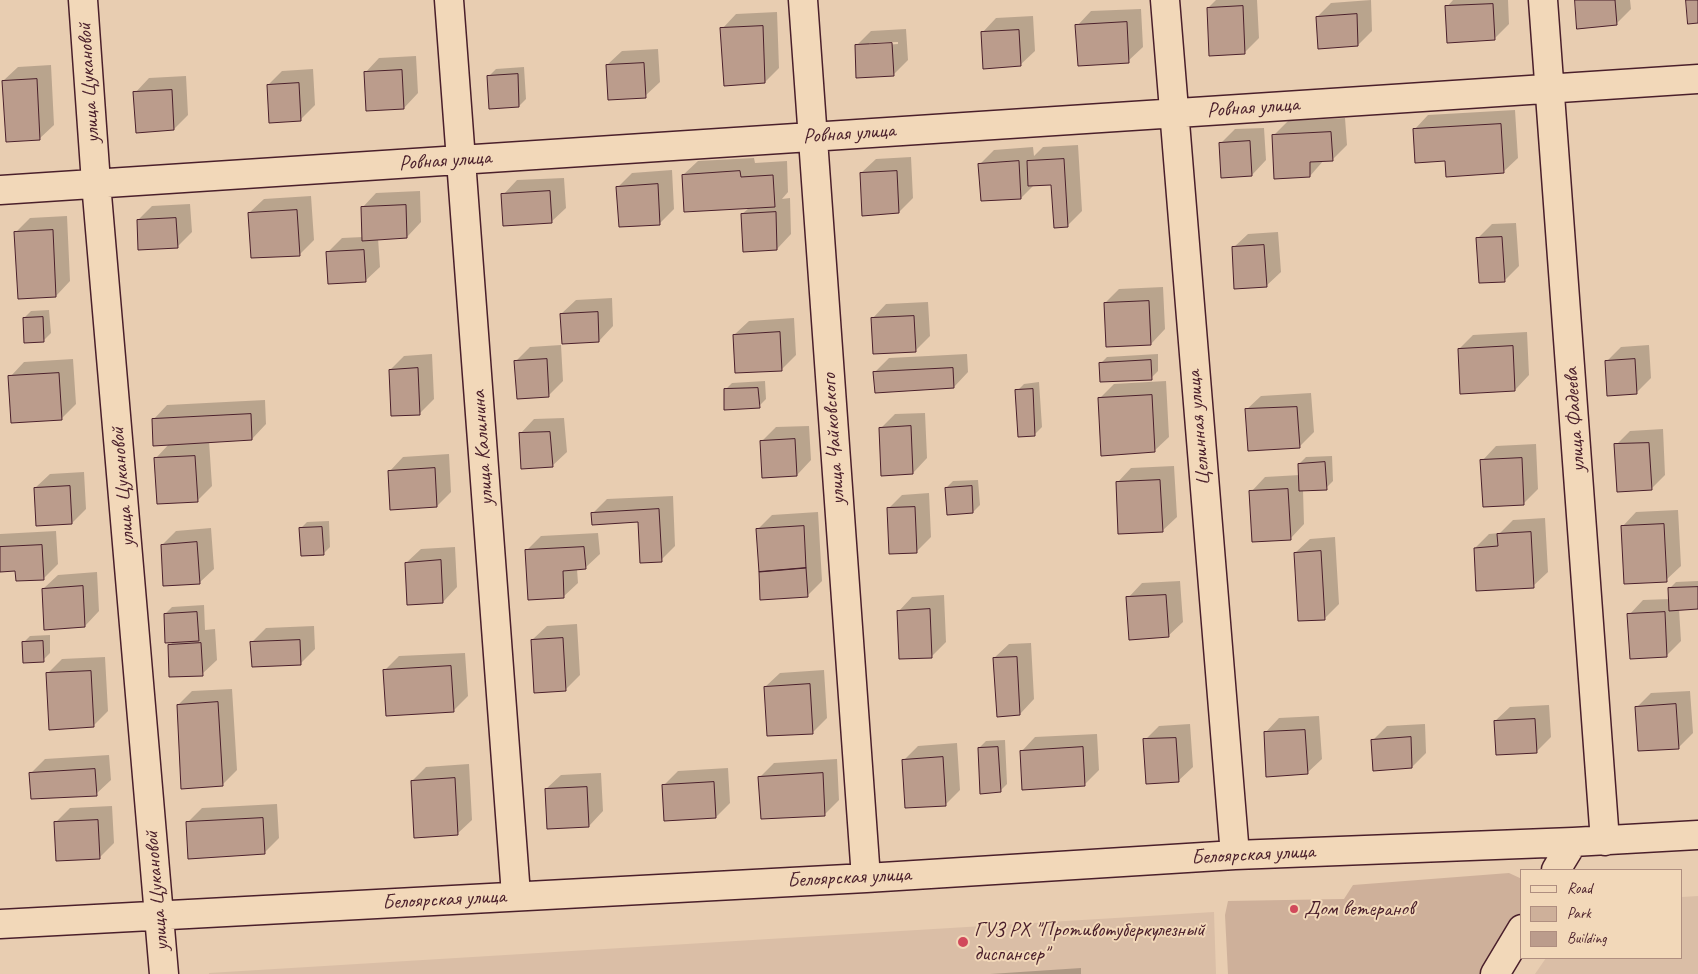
<!DOCTYPE html>
<meta charset="utf-8">
<style>
body{margin:0}
#map{position:relative;width:1698px;height:974px;overflow:hidden;background:#e8cdb1;font-family:Caveat,sans-serif}
canvas{display:block}
.legend{position:absolute;left:1520px;top:869px;width:162px;height:90px;box-sizing:border-box;background:#f2d8b9;border:1px solid #af8e80;margin:0;padding:6px 9px;list-style:none;font-size:15px;color:#4a1f2b}
.legend li{display:flex;align-items:center;gap:10px;height:25px}
.legend b{width:25px;border:1px solid #af8e80}
</style>
<div id="map">
<canvas width="1698" height="974"></canvas>
<ul class="legend">
<li><b style="height:6px;background:#f2d8b9"></b>Road</li>
<li><b style="height:14px;background:#ceb09a"></b>Park</li>
<li><b style="height:14px;background:#bb9c8c"></b>Building</li>
</ul>
</div>
<script>
const ctx = document.querySelector('canvas').getContext('2d');
ctx.lineJoin = 'round';
function fillPath(path, color) {
  ctx.fillStyle = color;
  ctx.fill(path, 'evenodd');
}
function stroke(path, color, width, dash) {
  ctx.strokeStyle = color;
  ctx.lineWidth = width;
  ctx.lineCap = dash ? 'butt' : 'round';
  ctx.setLineDash(dash || []);
  ctx.stroke(path);
}
function write(font, color, halo, rows, align = 'center') {
  ctx.font = font + ' Caveat,sans-serif';
  ctx.lineWidth = 4;
  ctx.setLineDash([]);
  ctx.textBaseline = 'middle';
  ctx.strokeStyle = halo;
  ctx.fillStyle = color;
  for (const [text, x, y, turn = 0] of rows) {
    ctx.save();
    ctx.translate(x, y);
    ctx.rotate((+turn || 0) * Math.PI / 180);
    ctx.textAlign = isNaN(turn) ? turn : align;
    if (halo) ctx.strokeText(text, 0, 0);
    ctx.fillText(text, 0, 0);
    ctx.restore();
  }
}
const built = new Path2D(`
 M1698 896V974H1535L1546 958H1682V897Z
 M1214 912 1216 974H209V973Z`);
const green = new Path2D(`
 M1509 873 1522 879V912L1485 974H1228L1225 915 1228 901 1344 899 1353 885Z`);
const shadow = new Path2D(`
 M1216 0H1257L1259 38 1245 52 1208 8Z
 M1371 0 1372 31 1358 45 1317 17 1331 3Z
 M1453 0H1508L1509 24 1494 39 1447 7Z
 M1576 0H1630L1631 9 1616 24Z
 M1141 9 1143 47 1128 61 1077 26 1091 11Z
 M777 12 779 68 765 82 722 29 736 14Z
 M1033 16 1035 51 1020 65 982 33 996 18Z
 M906 29 908 60 893 75 856 46 871 31ZM898 42V44L869 46V43Z
 M658 49 660 82 645 96 607 65 622 51Z
 M416 56 418 93 404 108 365 73 379 58Z
 M51 65 54 125 39 139 3 81 18 67Z
 M524 67 526 99 519 106 489 76 496 69Z
 M313 69 315 105 300 120 268 85 282 71Z
 M186 76 188 115 174 129 135 93 149 78Z
 M1515 110 1518 158 1503 172 1446 159 1414 130 1428 115Z
 M1345 118 1347 145 1332 160H1324L1310 176 1273 136 1288 121Z
 M1264 128 1266 160 1252 175 1220 144 1235 129Z
 M1078 145 1082 211 1067 226 1052 184 1034 185 1021 198 980 164 994 150 1033 147 1034 156 1043 147Z
 M911 157 913 198 899 212 861 173 876 159Z
 M754 158 755 163 787 161 788 192 782 199 790 198 791 234 777 249 742 214 749 208 683 175 698 161Z
 M672 170 674 209 660 223 620 226 618 187 632 173Z
 M564 178 566 208 551 222 503 195 517 180Z
 M420 191 421 222 407 237 378 238 380 267 365 281 328 252 342 238 363 237 362 208 376 193Z
 M311 196 314 240 299 255 249 213 264 199Z
 M190 204 192 232 177 247 138 220 152 206Z
 M67 216 70 281 56 296 16 232 30 218Z
 M1516 223 1519 266 1504 281 1477 239 1492 224Z
 M1278 232 1281 272 1266 286 1233 248 1248 234Z
 M1163 287 1165 329 1151 344 1105 303 1119 289Z
 M612 298 613 326 599 341 561 314 576 300Z
 M928 302 930 336 915 351 872 319 886 304Z
 M49 310 51 333 44 340 24 318 31 311Z
 M794 318 796 355 781 370 734 335 749 321Z
 M1527 332 1529 375 1515 390 1459 349 1473 335Z
 M561 345 563 381 548 396 516 361 530 347Z
 M1649 345 1651 378 1636 393 1607 361 1621 347Z
 M432 354 434 399 420 413 390 370 404 356Z
 M967 354 968 372 954 387 874 373 889 358Z
 M1158 354V371L1151 378 1100 364 1107 357Z
 M73 359 76 404 61 419 10 377 24 362Z
 M765 381 766 399 759 406 725 390 732 383Z
 M1166 381 1169 437 1154 451 1099 399 1114 384Z
 M1039 382 1042 427 1035 434 1017 391 1024 384Z
 M1311 393 1314 432 1299 447 1246 410 1261 396Z
 M265 400 266 424 252 439 209 441 212 486 197 501 156 458 170 443 153 420 167 405Z
 M925 413 927 458 913 473 880 429 895 414Z
 M564 418 567 452 552 466 520 434 534 419Z
 M809 426 811 460 797 475 761 442 776 427Z
 M1663 429 1665 475 1651 489 1616 445 1630 431Z
 M1536 444 1538 489 1524 503 1482 461 1496 446Z
 M449 454 451 492 437 506 389 472 403 457Z
 M1332 456 1333 481 1326 488 1303 490 1304 524 1290 539 1251 492 1265 477 1300 475 1299 464 1306 457Z
 M1174 466 1177 517 1162 531 1117 483 1131 468Z
 M84 472 86 509 72 523 35 488 50 474Z
 M978 480 980 505 973 512 946 488 953 481Z
 M929 493 931 537 917 551 888 509 902 495Z
 M673 496 675 546 661 560 639 521 592 514 607 499Z
 M1678 510 1681 566 1666 580 1622 527 1636 512Z
 M818 512 822 581 807 596 758 529 772 515Z
 M1545 518 1548 572 1533 586 1475 548 1489 534 1500 533 1513 520Z
 M329 521 330 547 323 554 300 529 307 522Z
 M211 528 214 569 199 583 162 545 176 531Z
 M56 531 58 564 44 578 16 569 0 570V534Z
 M598 533 600 554 585 568 577 569 578 583 563 597 527 550 541 536Z
 M1335 537 1339 604 1324 619 1295 553 1310 539Z
 M455 547 457 587 443 602 406 563 421 549Z
 M97 572 99 611 85 626 43 589 58 575Z
 M1180 581 1183 622 1168 636 1128 598 1142 583Z
 M1698 581V608L1679 609 1681 641 1667 655 1629 615 1643 600 1670 599 1669 589 1676 582Z
 M944 595 946 642 932 656 898 612 912 597Z
 M204 605 205 630 215 629 217 660 202 674 169 646 174 641 165 614 172 607Z
 M577 624 580 675 565 690 532 640 547 626Z
 M314 626 315 649 301 663 251 643 266 628Z
 M50 635V653L43 660 23 643 30 636Z
 M1031 643 1034 699 1020 714 994 658 1009 644Z
 M465 653 468 696 453 711 384 671 399 656Z
 M105 657 108 711 93 726 47 674 62 659Z
 M824 670 827 718 812 733 765 687 780 673Z
 M232 689 237 770 222 785 178 705 192 691Z
 M1690 691 1693 733 1678 748 1637 707 1651 693Z
 M1549 705 1551 737 1536 752 1495 721 1510 707Z
 M1319 716 1322 759 1307 773 1265 733 1279 718Z
 M1190 724 1193 767 1178 781 1145 740 1159 726Z
 M1425 724 1426 753 1412 767 1373 740 1387 726Z
 M1097 734 1099 770 1084 785 1021 752 1035 737Z
 M1005 740 1007 784 1000 791 979 748 986 741Z
 M957 743 960 790 946 804 904 760 918 746Z
 M109 755 111 780 96 794 31 773 45 759Z
 M837 759 839 800 825 814 760 777 774 763Z
 M469 764 472 820 457 834 412 781 426 767Z
 M728 768 730 803 716 817 664 785 678 771Z
 M601 773 603 811 589 826 546 789 561 775Z
 M277 804 279 838 264 853 187 823 202 808Z
 M112 806 114 843 99 858 55 823 70 808Z
 M1081 968V974H990Z`);
const building = new Path2D(`
 M1575 0H1615L1617 25 1577 29Z
 M1686 0H1698V23L1688 24Z
 M1493 4 1495 40 1447 43 1445 6Z
 M1243 6 1245 54 1209 56 1207 8Z
 M1357 14 1358 46 1318 49 1316 17Z
 M1127 22 1129 63 1078 66 1075 25Z
 M763 26 765 83 724 86 720 28Z
 M1019 30 1021 66 983 69 981 32Z
 M892 43 894 76 856 78 855 45Z
 M644 63 646 98 608 100 606 65Z
 M402 70 404 109 366 111 364 72Z
 M518 74 519 107 489 109 487 76Z
 M37 79 40 140 6 142 2 81Z
 M299 83 301 121 269 123 267 85Z
 M172 90 174 130 136 133 133 92Z
 M1501 124 1504 173 1446 177 1445 161 1415 163 1413 129Z
 M1331 132 1333 161 1310 162V177L1274 179 1272 135Z
 M1250 141 1252 176 1221 178 1219 143Z
 M1064 159 1068 227 1054 228 1051 185 1028 186 1027 161Z
 M1019 161 1021 199 981 201 978 164Z
 M740 171 741 177 773 175 775 207 684 212 682 175Z
 M897 171 899 213 862 216 860 173Z
 M658 184 660 225 619 227 616 187Z
 M550 191 552 223 503 226 501 194Z
 M406 205 407 238 362 241 361 207Z
 M297 210 300 256 251 258 248 213Z
 M776 212 777 250 743 252 741 214Z
 M176 218 178 248 138 250 137 220Z
 M53 230 56 297 18 299 14 232Z
 M1502 237 1505 282 1479 283 1476 238Z
 M1264 245 1267 287 1234 289 1232 247Z
 M364 250 366 282 328 284 326 252Z
 M1149 301 1151 345 1106 347 1104 303Z
 M598 312 599 342 562 344 560 314Z
 M914 316 916 352 873 354 871 318Z
 M43 317 44 342 24 343 23 318Z
 M780 332 782 371 735 373 733 335Z
 M1513 346 1515 391 1460 394 1458 349Z
 M547 359 549 397 517 399 514 361Z
 M1635 359 1637 394 1607 396 1605 361Z
 M1151 360 1152 380 1100 382 1099 363Z
 M418 368 420 415 391 416 389 370Z
 M953 368 954 388 875 393 873 372Z
 M59 373 62 420 11 423 8 376Z
 M758 388 760 408 724 410V389Z
 M1033 389 1035 436 1018 437 1015 390Z
 M1152 395 1155 452 1101 456 1098 398Z
 M1297 407 1300 448 1248 451 1245 409Z
 M251 414 252 440 153 446 152 419Z
 M911 426 913 474 881 476 879 428Z
 M550 432 553 467 521 469 519 433Z
 M795 439 797 476 762 478 760 441Z
 M1649 443 1652 490 1617 492 1614 444Z
 M195 456 198 502 157 504 154 458Z
 M1522 458 1524 505 1483 507 1480 460Z
 M1325 462 1327 490 1299 491 1298 464Z
 M435 468 437 507 390 510 388 471Z
 M1160 480 1163 532 1118 534 1116 482Z
 M70 486 72 524 36 526 34 488Z
 M972 486 973 513 947 515 945 488Z
 M1288 489 1291 540 1252 542 1249 491Z
 M915 507 917 553 889 554 887 508Z
 M659 509 662 562 640 563 638 522 592 525 591 513Z
 M1664 524 1667 582 1624 584 1621 526Z
 M804 526 806 568 759 572 756 529Z
 M322 527 324 555 301 556 299 528Z
 M1531 532 1534 588 1476 591 1474 548 1498 546 1497 534Z
 M197 542 200 584 163 586 161 545Z
 M42 545 44 580 16 581 15 571 0 572V547Z
 M584 547 586 569 563 571 564 598 528 600 525 550Z
 M1321 551 1325 620 1298 621 1294 553Z
 M441 560 443 603 407 605 405 563Z
 M806 568 808 597 760 600 759 572Z
 M83 586 85 627 44 630 42 589Z
 M1698 587V609L1669 611 1668 588Z
 M1166 595 1169 637 1129 640 1126 597Z
 M930 609 932 658 899 659 897 611Z
 M197 612 199 641 165 643 164 614Z
 M1665 612 1667 657 1630 659 1627 614Z
 M563 638 566 691 534 693 531 640Z
 M300 640 301 665 252 667 250 642Z
 M43 641 44 662 23 663 22 642Z
 M201 643 203 676 169 677 168 645Z
 M1017 657 1020 715 997 717 993 658Z
 M451 666 454 712 386 716 383 670Z
 M91 671 94 727 49 730 46 673Z
 M810 684 813 734 767 736 764 687Z
 M218 702 223 786 181 789 177 705Z
 M1676 704 1679 749 1638 751 1635 707Z
 M1535 719 1537 753 1496 755 1494 721Z
 M1305 730 1308 774 1266 777 1264 732Z
 M1411 737 1412 768 1373 771 1371 740Z
 M1176 738 1179 782 1146 784 1143 739Z
 M998 747 1001 792 980 794 978 748Z
 M1083 747 1085 786 1022 790 1020 751Z
 M943 757 946 806 905 808 902 760Z
 M95 769 97 796 31 799 29 773Z
 M823 773 825 816 761 819 758 777Z
 M455 778 458 835 414 838 411 781Z
 M714 782 716 818 664 821 662 785Z
 M587 787 589 827 547 829 545 789Z
 M263 818 265 854 188 859 186 822Z
 M98 820 100 859 56 861 54 822Z`);
const minor = new Path2D(`
 M83 0 96 183 164 974
 M449 0 516 895
 M803 0 866 878
 M1165 0 1235 855
 M1543 0 1605 841
 M0 190 1698 79
 M1556 870 1573 842
 M0 924 866 878 1235 855 1573 842 1698 835
 M1495 974 1522 929`);
const markers = [
 [1294,909,5,"#d1495b"],
 [963,942,6,"#d1495b"]
];
const streetNames = [
 ["улица Цукановой",89,83,-94],
 ["Ровная улица",1253,108,-4],
 ["Ровная улица",849,134,-4],
 ["Ровная улица",445,161,-4],
 ["улица Фадеева",1575,420,-94],
 ["Целинная улица",1199,428,-95],
 ["улица Чайковского",834,439,-94],
 ["улица Калинина",483,448,-94],
 ["улица Цукановой",123,487,-95],
 ["Белоярская улица",1253,855,-3],
 ["Белоярская улица",849,878,-3],
 ["улица Цукановой",157,891,-95],
 ["Белоярская улица",444,900,-3]
];
const poiNames = [
 ["Дом ветеранов",1304,909],
 ["ГУЗ РХ \"Противотуберкулезный",974,930],
 ["диспансер\"",974,954]
];
fillPath(built, '#dabea6');
fillPath(green, '#ceb09a');
fillPath(shadow, '#0003');
fillPath(building, '#bb9c8c');
stroke(building, '#4a1f2b', 1);
stroke(minor, '#4a1f2b', 31);
stroke(minor, '#f2d8b9', 28);
for (const [x, y, r, color] of markers) {
  const dot = new Path2D();
  dot.arc(x, y, r, 0, 2 * Math.PI);
  ctx.fillStyle = color;
  ctx.fill(dot);
  stroke(dot, '#f2d8b9', 2);
}
write('21px', '#4a1f2b', '#f2d8b9', streetNames);
write('21px', '#4a1f2b', '#f2d8b9', poiNames, 'left');
</script>
